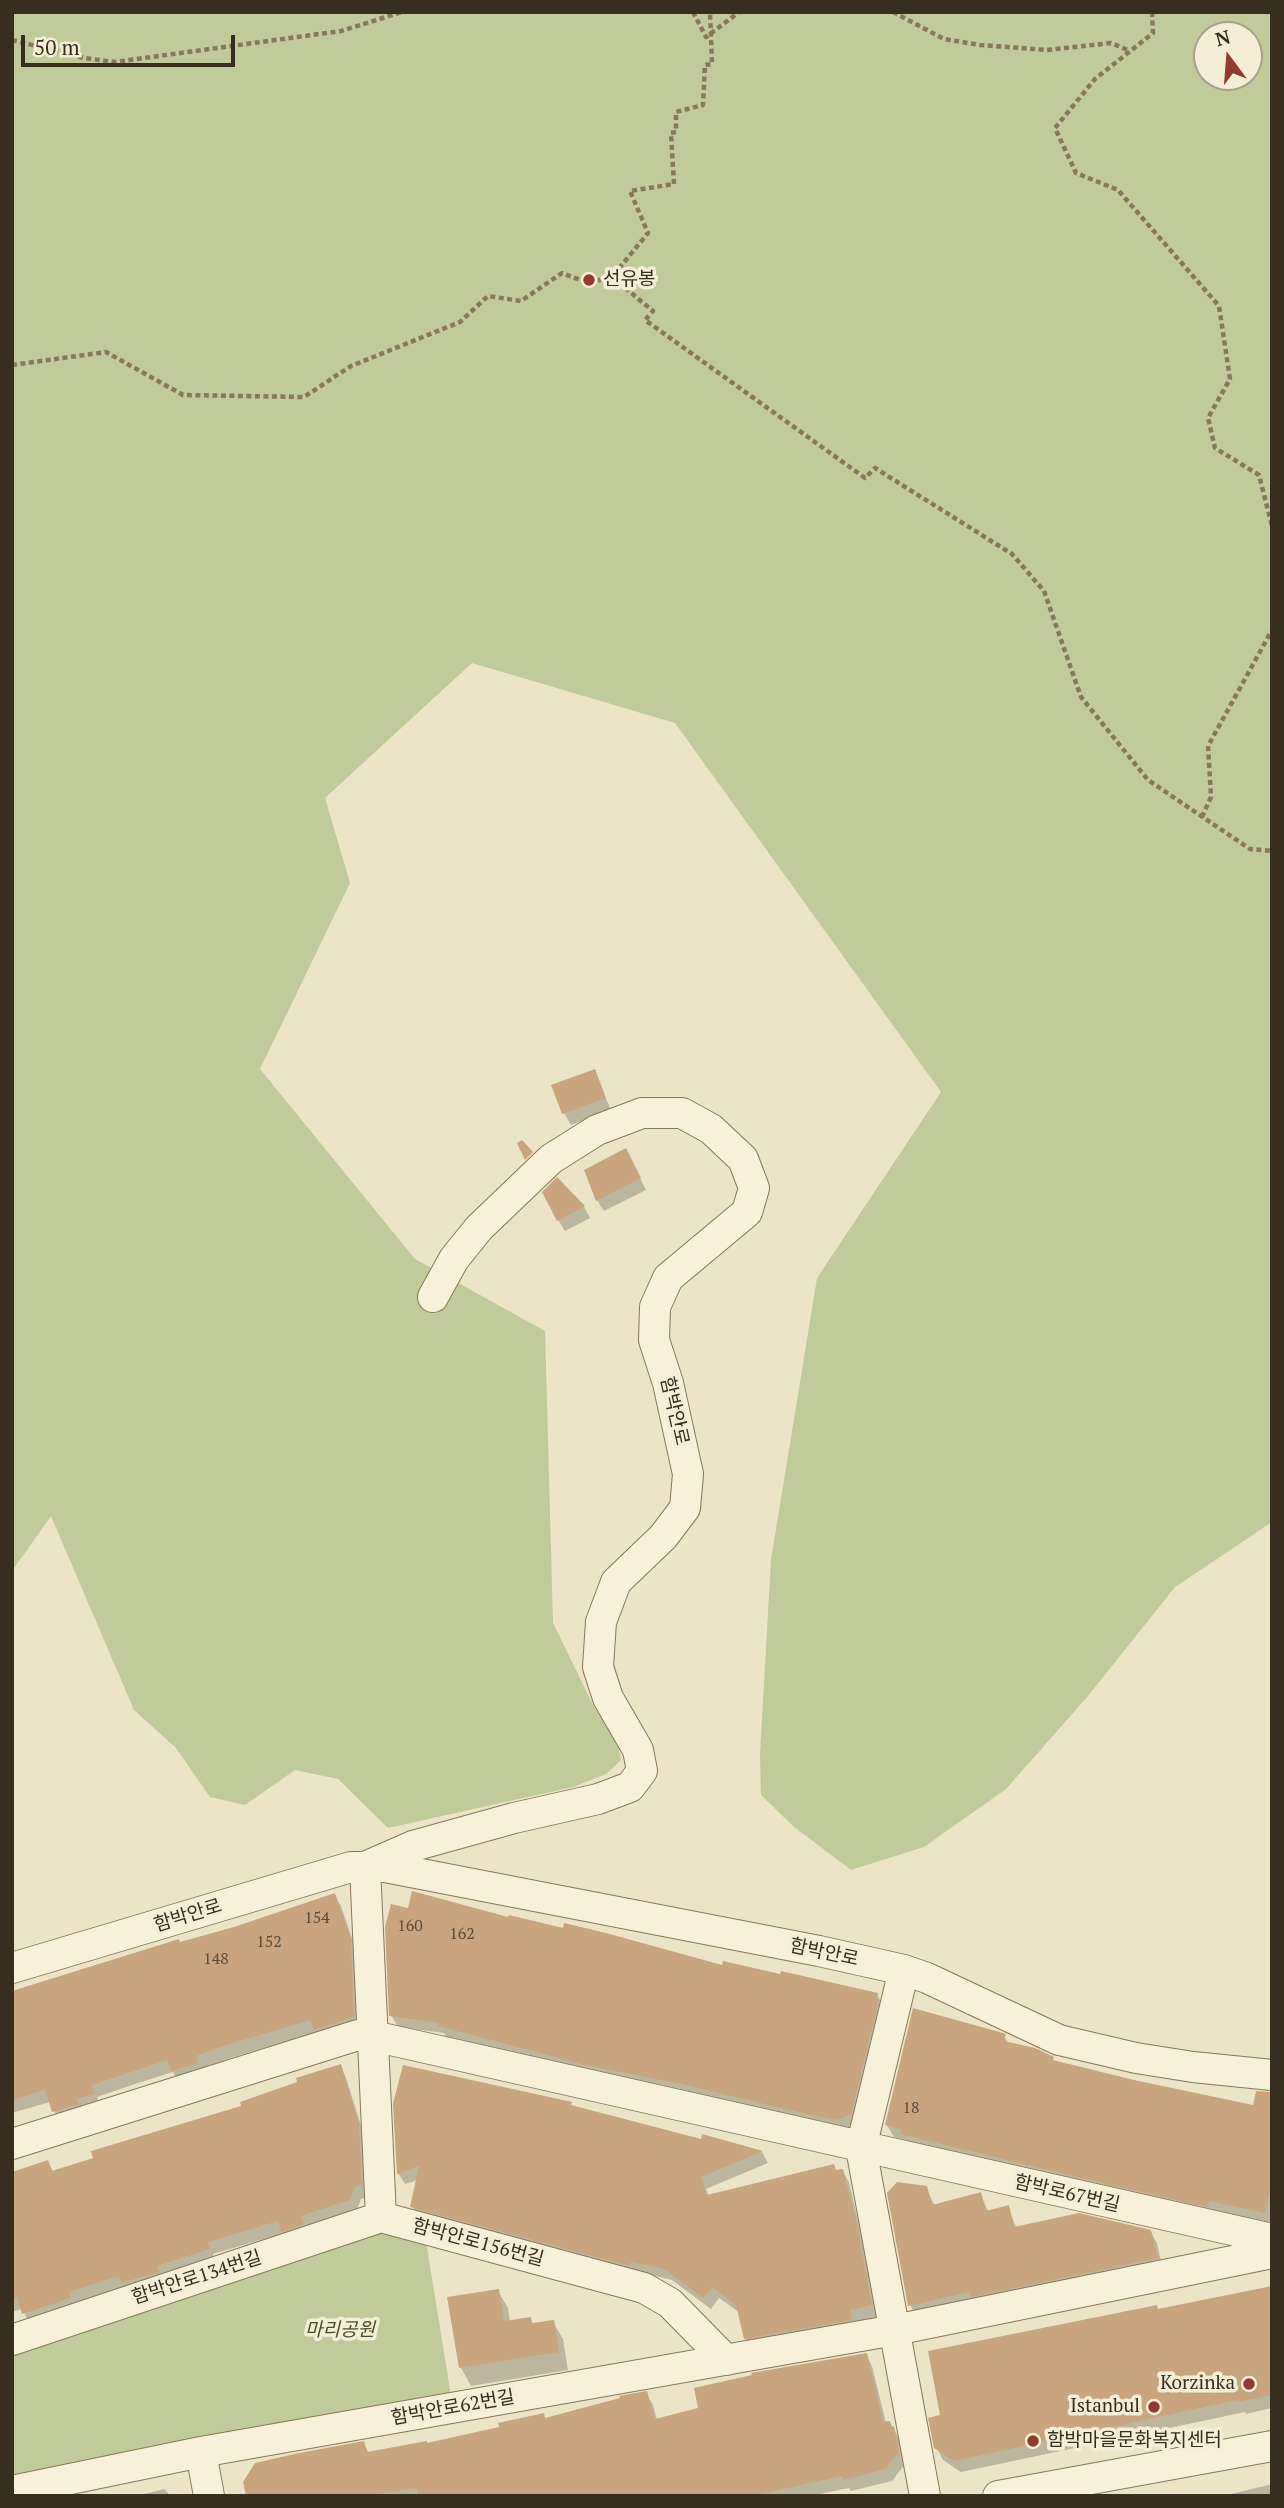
<!DOCTYPE html>
<meta charset="utf-8">
<style>
body{margin:0}
#map{position:relative;width:1284px;height:2508px;overflow:hidden;background:#ece4c7;font-family:"PT Serif",serif}
canvas{display:block}
.frame{position:absolute;inset:0;border:14px solid #382e20;pointer-events:none}
.north{position:absolute;left:1193px;top:21px;width:70px;height:70px;box-sizing:border-box;background:#f4eed6;border:2px solid #a9a18d;border-radius:50%;rotate:344deg;font-size:19px;font-weight:700;line-height:28px;text-align:center;color:#382e20}
.north::after{content:'';display:block;margin:auto;width:24px;height:32px;background:#923931;clip-path:polygon(50% 0,100% 100%,50% 72%,0 100%)}
.scale{position:absolute;left:21px;top:35px;width:214px;height:32px;box-sizing:border-box;border:4px solid #382e20;border-top:0;padding-left:9px;font-size:21px;line-height:24px;white-space:nowrap;color:#382e20;-webkit-text-stroke:5px #f4eed6;paint-order:stroke}
</style>
<div id="map">
<canvas width="1284" height="2508"></canvas>
<div class="frame"></div>
<div class="north">N</div>
<div class="scale">50 m</div>
</div>
<script>
const ctx = document.querySelector('canvas').getContext('2d');
ctx.lineJoin = 'round';
function fillPath(path, color) {
  ctx.fillStyle = color;
  ctx.fill(path, 'evenodd');
}
function stroke(path, color, width, dash) {
  ctx.strokeStyle = color;
  ctx.lineWidth = width;
  ctx.lineCap = dash ? 'butt' : 'round';
  ctx.setLineDash(dash || []);
  ctx.stroke(path);
}
function write(font, color, halo, rows, align = 'center') {
  ctx.font = font + ' "PT Serif","Noto Sans KR",serif';
  ctx.lineWidth = 7;
  ctx.setLineDash([]);
  ctx.textBaseline = 'middle';
  ctx.strokeStyle = halo;
  ctx.fillStyle = color;
  for (const [text, x, y, turn = 0] of rows) {
    ctx.save();
    ctx.translate(x, y);
    ctx.rotate((+turn || 0) * Math.PI / 180);
    ctx.textAlign = isNaN(turn) ? turn : align;
    if (halo) ctx.strokeText(text, 0, 0);
    ctx.fillText(text, 0, 0);
    ctx.restore();
  }
}
const green = new Path2D(`
 M12 12H1272V1522L1175 1587 1088 1696 1006 1789 924 1847 851 1870 793 1826 761 1795 760 1754 771 1560 817 1278 941 1092 675 723 472 663 325 798 350 883 260 1069 415 1259 545 1331 553 1623 594 1707 617 1741 621 1760 606 1774 573 1787 388 1828 338 1779 295 1770 245 1805 210 1797 176 1748 134 1710 51 1516 12 1571ZM1207 35H1249V77H1207Z
 M381 2217 424 2229 453 2408 12 2491V2340Z`);
const shadow = new Path2D(`
 M594 1071 611 1110 571 1125 564 1113Z
 M632 1162 646 1190 604 1211 597 1200Z
 M557 1180 584 1207 590 1218 565 1231 558 1220Z
 M334 1895 341 1906 357 1953 360 2028 322 2041 317 2032 230 2058 202 2068 204 2075 179 2082 173 2072 138 2083 97 2097 100 2105 60 2123 50 2102 12 2113V1994L235 1928Z
 M409 1910 510 1919 723 1967 877 1994 883 2006 857 2126 844 2131 447 2038 444 2033 398 2027 391 2015Z
 M1004 2036 1009 2044 1052 2058 1055 2063 1254 2107 1272 2103V2225L909 2146 906 2140 894 2137 886 2124Z
 M340 2066 346 2078 365 2138 368 2197 361 2199 356 2212 289 2243 284 2233 213 2254 215 2261 74 2303 76 2310 30 2324 22 2309 12 2312V2174L48 2162 54 2173 244 2107Z
 M571 2104 573 2107 702 2141 703 2136 762 2152 768 2163 706 2189 709 2196 842 2171 849 2182 862 2238 878 2317 855 2322 857 2331 752 2350 745 2338 740 2313 719 2298 711 2309 672 2280 419 2218 412 2206 418 2180 405 2184 398 2173Z
 M926 2188 935 2206 980 2194 989 2213 1008 2207 1017 2229 1150 2231 1157 2243 1163 2270 917 2317 910 2305Z
 M1272 2288V2408L1246 2414 1245 2412 961 2472 943 2460 936 2447 942 2417 1158 2311Z
 M498 2291 508 2308 510 2322 530 2319 534 2325 553 2322 563 2339 568 2370 471 2386 461 2368 449 2298Z
 M866 2355 872 2366 886 2423 893 2428 900 2440 905 2464 892 2481 851 2491 849 2488 810 2496H248L363 2443 369 2453 427 2444 546 2420 646 2393 653 2405 657 2420 700 2409Z
 M1272 2484V2496H1223Z
 M164 2489 171 2496H137Z`);
const building = new Path2D(`
 M595 1069 606 1098 562 1114 551 1085Z
 M522 1140 533 1152 525 1160 517 1143Z
 M626 1148 641 1178 596 1201 584 1170Z
 M557 1177 585 1206 557 1221 542 1192Z
 M412 1891 508 1917 509 1915 563 1928 564 1923 606 1933 722 1965 723 1961 780 1974 781 1971 878 1993 876 1999 879 2000 851 2114 837 2120 802 2113 686 2085 581 2064 438 2026 439 2023 389 2016 385 1927 391 1904 408 1908Z
 M335 1893 351 1940 354 2017 314 2030 310 2020 223 2046 196 2056 198 2063 171 2071 167 2060 92 2085 94 2094 77 2099 79 2104 52 2112 45 2090 12 2100V1991L179 1939 180 1942 234 1927Z
 M913 2008 1003 2033 1006 2034 1004 2041 1035 2048 1054 2057 1053 2060 1134 2080 1253 2105 1256 2091 1272 2092V2183L1265 2213 1209 2201 1208 2207 1098 2182 900 2134 901 2129 885 2125Z
 M341 2064 359 2124 362 2185 355 2187 350 2200 301 2216 304 2224 281 2232 278 2221 208 2242 210 2249 157 2266 159 2272 121 2283 119 2276 69 2292 71 2298 22 2314 17 2297 12 2299V2172L48 2160 52 2171 93 2158 91 2151 241 2106 240 2102 297 2082 296 2078Z
 M403 2065 572 2102 571 2105 701 2139 702 2134 763 2151 701 2177 707 2195 834 2164 836 2170 843 2169 857 2224 872 2305 850 2310 852 2320 744 2339 736 2305 712 2287 704 2298 664 2269 631 2262 630 2266 410 2207 419 2166 397 2174 393 2104Z
 M897 2182 927 2186 932 2205 981 2192 986 2211 1009 2205 1014 2227 1079 2213 1151 2230 1158 2258 971 2297 970 2292 908 2306 887 2193Z
 M1272 2286V2395L1237 2402V2400L954 2461 934 2448 928 2418 940 2415 928 2351 1157 2305 1158 2309Z
 M499 2289 504 2321 531 2317 532 2323 554 2320 559 2352 459 2368 447 2297Z
 M867 2353 883 2422 890 2421 892 2427 894 2426 899 2451 886 2469 843 2480 842 2476 751 2496H418L417 2488 366 2496H246L243 2482 255 2463 299 2453 364 2441 367 2452 427 2441V2443L499 2427 498 2423 544 2413 545 2418 620 2398 619 2396 647 2391 655 2419 698 2408 694 2388 752 2375 751 2373Z`);
const path = new Path2D(`
 M693 12 706 37 739 12
 M893 12 944 39 980 45 1047 50 1111 43 1130 51
 M1152 12 1153 33 1095 79 1055 128 1076 173 1118 190 1219 306 1230 379 1208 418 1215 448 1259 475 1272 526
 M12 40 84 58 115 62 341 31 402 12
 M612 277 653 311 645 320 865 478 875 468 1012 554 1044 591 1081 697 1148 780 1250 849 1272 851
 M12 365 106 352 183 395 304 397 351 366 460 322 488 296 521 301 562 273 588 283 612 277 648 233 630 191 674 184 671 133 676 132V112L703 105 705 65 712 64 710 12
 M1202 817 1211 797 1208 746 1272 630`);
const minor = new Path2D(`
 M12 1968 351 1867H385L819 1951 904 1970 927 1978 1059 2040 1136 2058 1193 2067 1272 2075
 M904 1970 861 2148 925 2496
 M12 2144 358 2035 373 2036 1272 2239
 M381 2217 365 1867 413 1846 514 1818 598 1799 630 1787 642 1771 638 1750 608 1698 598 1667 601 1622 616 1582 663 1537 685 1508 688 1474 668 1383 654 1340 655 1307 668 1278 747 1212 754 1188 743 1159 711 1129 682 1113H642L597 1130 551 1159 479 1228 454 1259 433 1297
 M381 2217 644 2288 670 2303 726 2360
 M12 2340 381 2217
 M201 2452 209 2496
 M12 2491 201 2452 895 2330 1272 2253
 M998 2496 1272 2446`);
const markers = [
 [589,280,7,"#923931"],
 [1249,2384,7,"#923931"],
 [1154,2407,7,"#923931"],
 [1033,2441,7,"#923931"]
];
const numberNames = [
 ["154",317,1918],
 ["160",410,1926],
 ["162",462,1934],
 ["152",269,1942],
 ["148",216,1959],
 ["18",911,2108]
];
const poiNames = [
 ["선유봉",603,280],
 ["Korzinka",1235,2384,"right"],
 ["Istanbul",1140,2407,"right"],
 ["함박마을문화복지센터",1047,2441]
];
const streetNames = [
 ["함박안로",674,1411,77],
 ["함박안로",188,1916,-17],
 ["함박안로",824,1953,12],
 ["함박로67번길",1067,2194,13],
 ["함박안로156번길",478,2243,15],
 ["함박안로134번길",197,2278,-18],
 ["함박안로62번길",453,2408,-10]
];
const parkNames = [
 ["마리공원",340,2331]
];
fillPath(green, '#c0ca9b');
fillPath(shadow, '#0003');
fillPath(building, '#c8a47f');
stroke(minor, '#87775d', 32);
stroke(path, '#87775d', 4.5, [5, 3.5]);
stroke(minor, '#f7f1da', 30);
for (const [x, y, r, color] of markers) {
  const dot = new Path2D();
  dot.arc(x, y, r, 0, 2 * Math.PI);
  ctx.fillStyle = color;
  ctx.fill(dot);
  stroke(dot, '#f4eed6', 2.5);
}
write('16px', '#5c4c38', null, numberNames);
write('19px', '#382e20', '#f4eed6', poiNames, 'left');
write('19px', '#382e20', '#f4eed6', streetNames);
write('italic 19px', '#445328', '#f4eed6', parkNames);
</script>
